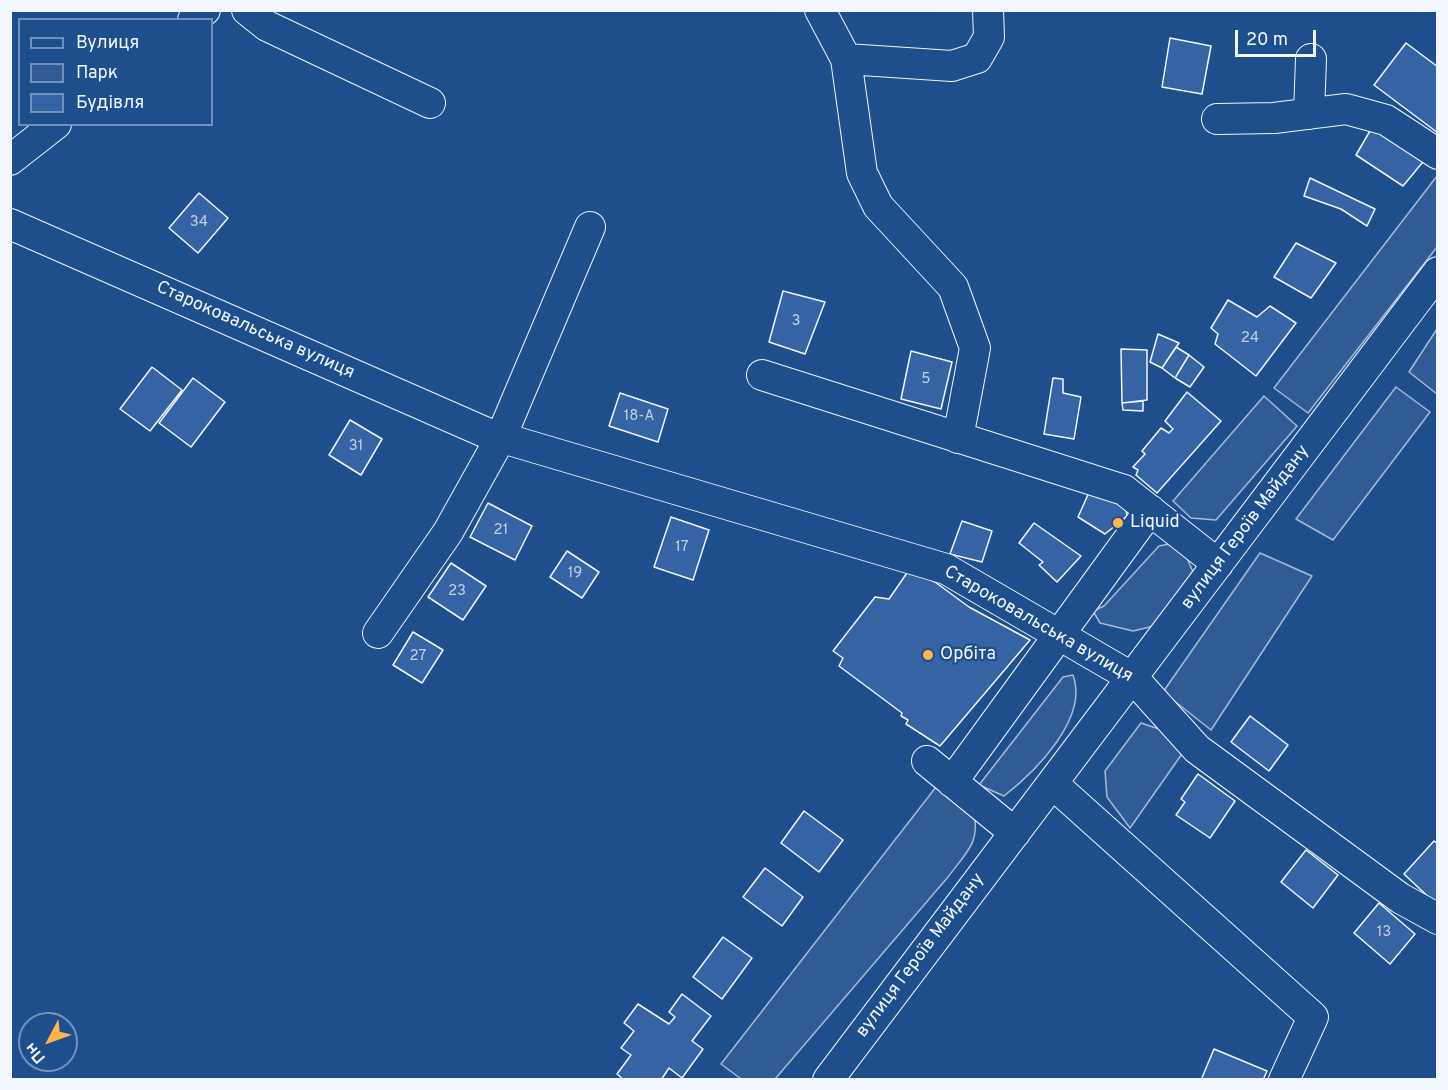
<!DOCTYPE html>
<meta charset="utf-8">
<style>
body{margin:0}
#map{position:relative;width:1448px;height:1090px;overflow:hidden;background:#1f4e8c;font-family:Overpass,sans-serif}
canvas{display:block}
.frame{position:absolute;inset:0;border:12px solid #f2f6ff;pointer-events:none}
.legend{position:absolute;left:18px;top:18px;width:195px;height:108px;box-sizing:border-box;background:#1f4e8c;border:2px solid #7391ba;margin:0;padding:8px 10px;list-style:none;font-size:18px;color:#f2f6ff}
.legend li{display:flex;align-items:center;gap:12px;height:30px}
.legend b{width:30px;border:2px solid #7391ba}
.north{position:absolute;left:18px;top:1012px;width:60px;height:60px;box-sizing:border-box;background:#1f4e8c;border:2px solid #7391ba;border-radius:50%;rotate:229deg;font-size:16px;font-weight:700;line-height:24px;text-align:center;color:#f2f6ff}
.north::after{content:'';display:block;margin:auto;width:21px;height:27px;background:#ffb74d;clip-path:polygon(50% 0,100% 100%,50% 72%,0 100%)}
.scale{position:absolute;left:1235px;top:30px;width:81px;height:27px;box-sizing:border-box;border:3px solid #f2f6ff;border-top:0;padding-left:8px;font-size:18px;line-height:21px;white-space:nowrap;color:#f2f6ff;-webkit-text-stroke:4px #1f4e8c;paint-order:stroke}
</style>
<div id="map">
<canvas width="1448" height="1090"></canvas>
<div class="frame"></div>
<ul class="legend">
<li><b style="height:8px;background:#1f4e8c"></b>Вулиця</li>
<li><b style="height:16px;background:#305b95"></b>Парк</li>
<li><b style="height:16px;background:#3563a3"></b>Будівля</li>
</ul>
<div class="north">Пн</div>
<div class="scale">20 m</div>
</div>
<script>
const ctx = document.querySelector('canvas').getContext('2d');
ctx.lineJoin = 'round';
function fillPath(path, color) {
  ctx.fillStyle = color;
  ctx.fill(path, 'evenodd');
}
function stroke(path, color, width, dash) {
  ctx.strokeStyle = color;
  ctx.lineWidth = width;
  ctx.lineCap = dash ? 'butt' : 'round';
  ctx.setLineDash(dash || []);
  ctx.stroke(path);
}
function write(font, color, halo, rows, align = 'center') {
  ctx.font = font + ' Overpass,sans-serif';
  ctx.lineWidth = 4.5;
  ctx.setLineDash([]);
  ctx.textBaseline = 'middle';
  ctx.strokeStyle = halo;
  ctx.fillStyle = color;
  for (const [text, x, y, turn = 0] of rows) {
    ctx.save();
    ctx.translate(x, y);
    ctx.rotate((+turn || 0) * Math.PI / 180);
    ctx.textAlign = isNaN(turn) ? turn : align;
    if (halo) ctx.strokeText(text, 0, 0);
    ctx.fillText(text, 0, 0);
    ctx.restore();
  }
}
const green = new Path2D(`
 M1437 176V247L1308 413 1274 388Z
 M1437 329V394L1409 372Z
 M1396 387 1430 412 1333 540 1296 519Z
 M1264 396 1297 426 1216 520 1191 518 1173 501Z
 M1180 542 1193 572 1154 626 1133 631 1100 623 1093 611 1104 606 1159 546Z
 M1260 553 1312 576 1211 730 1163 692Z
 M1073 675C1089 718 1036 771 1004 796L979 785 1063 677Z
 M1141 723 1171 733 1184 751 1130 828 1107 797 1105 771Z
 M936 787 974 811C980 844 967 851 948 877L775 1079H741L721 1064Z`);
const building = new Path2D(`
 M1170 38 1211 46 1202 94 1162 87Z
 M1406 43 1438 67V133L1374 85Z
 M1374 124 1427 157 1403 186 1356 155Z
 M1310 178 1375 209 1367 226 1341 209 1304 196Z
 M199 193 228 218 198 253 169 228Z
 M1296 243 1336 263 1311 298 1274 277Z
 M783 291 825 302 805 354 769 342Z
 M1228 300 1257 317 1270 306 1296 323 1256 376 1215 344 1218 334 1211 328Z
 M1158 334 1179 343 1162 368 1150 362Z
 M1176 347 1189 355 1175 378 1162 368Z
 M1121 349 1147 350V400L1122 403Z
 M911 351 952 362 941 409 901 399Z
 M1189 355 1204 367 1190 387 1175 378Z
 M152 367 182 390 150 431 120 409Z
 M193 378 225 402 191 447 159 423Z
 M1053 378 1063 379V393L1081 397 1074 439 1044 434Z
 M1187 392 1221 421 1157 493 1136 475 1138 470 1133 467 1145 454 1142 451 1161 428 1169 433 1173 429 1165 421Z
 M620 393 668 409 658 442 609 426Z
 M1143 401V411L1123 410 1122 403Z
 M350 420 382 439 361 475 329 455Z
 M1091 488 1125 503 1127 516 1105 534 1078 517Z
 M488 503 532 526 515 560 470 537Z
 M671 517 709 530 693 580 654 567Z
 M962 521 992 531 982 562 950 554Z
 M1034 523 1081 556 1057 582 1039 565 1043 562 1019 543Z
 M567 551 599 572 582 598 550 577Z
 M451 563 486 586 463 620 428 597Z
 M909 570 935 582 969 607 1030 640 940 746 906 724 908 720 901 716 902 713 839 666 843 658 833 651 875 597 889 599Z
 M413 632 443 650 422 683 393 665Z
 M1250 716 1288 745 1269 771 1231 742Z
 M1198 774 1235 801 1210 838 1176 815 1185 802 1181 799Z
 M804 811 843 840 819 872 781 843Z
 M1434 841 1438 844 1437 905 1404 874Z
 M1306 850 1338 875 1313 908 1281 882Z
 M765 868 803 897 782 926 743 897Z
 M1379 903 1415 934 1390 964 1354 933Z
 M723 937 752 958 722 999 693 977Z
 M682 994 711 1016 692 1041 703 1049 682 1078 669 1068 661 1080H624L617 1074 631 1055 621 1048 634 1031 624 1023 638 1004 669 1024 675 1017 669 1012Z
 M1214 1049 1267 1071 1263 1080H1201Z`);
const minor = new Path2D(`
 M247 10 267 26 430 103
 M820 10 846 59 862 173 878 206 953 287 975 348 958 438
 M193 20 205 10
 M846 59 952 66 977 58 989 37 988 10
 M1309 114 1311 59
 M1217 119 1274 118 1346 109 1386 120 1438 154
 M10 160 56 124
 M10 224 489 434 946 569 1133 678 1197 749 1400 898 1438 919
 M762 375 1124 490 1218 564
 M378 633 448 532 501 437 590 227
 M927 761 1015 833
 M952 782 1150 510
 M1053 784 1313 1017 1284 1080
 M828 1080 1438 272`);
const markers = [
 [1118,523,6,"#ffb74d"],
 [928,655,6,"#ffb74d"]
];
const numberNames = [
 ["34",199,223],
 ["3",796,322],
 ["24",1250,339],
 ["5",926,380],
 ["18-А",639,417],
 ["31",356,447],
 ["21",501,531],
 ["17",682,548],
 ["19",575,574],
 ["23",457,592],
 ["27",418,657],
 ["13",1384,933]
];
const streetNames = [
 ["Староковальська вулиця",255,331,24],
 ["вулиця Героїв Майдану",1246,528,-53],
 ["Староковальська вулиця",1038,625,30],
 ["вулиця Героїв Майдану",921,956,-53]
];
const poiNames = [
 ["Liquid",1130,523],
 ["Орбіта",940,655]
];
fillPath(green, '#305b95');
stroke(green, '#a8bbd7', 1.5);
fillPath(building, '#3563a3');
stroke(building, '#f2f6ff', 1.5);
stroke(minor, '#f2f6ff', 32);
stroke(minor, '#1f4e8c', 30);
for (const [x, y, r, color] of markers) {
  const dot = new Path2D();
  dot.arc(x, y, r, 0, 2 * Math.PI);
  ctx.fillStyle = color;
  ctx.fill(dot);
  stroke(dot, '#1f4e8c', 2);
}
write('15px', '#c3d1e8', null, numberNames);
write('18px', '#f2f6ff', '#1f4e8c', streetNames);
write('18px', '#f2f6ff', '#1f4e8c', poiNames, 'left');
</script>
